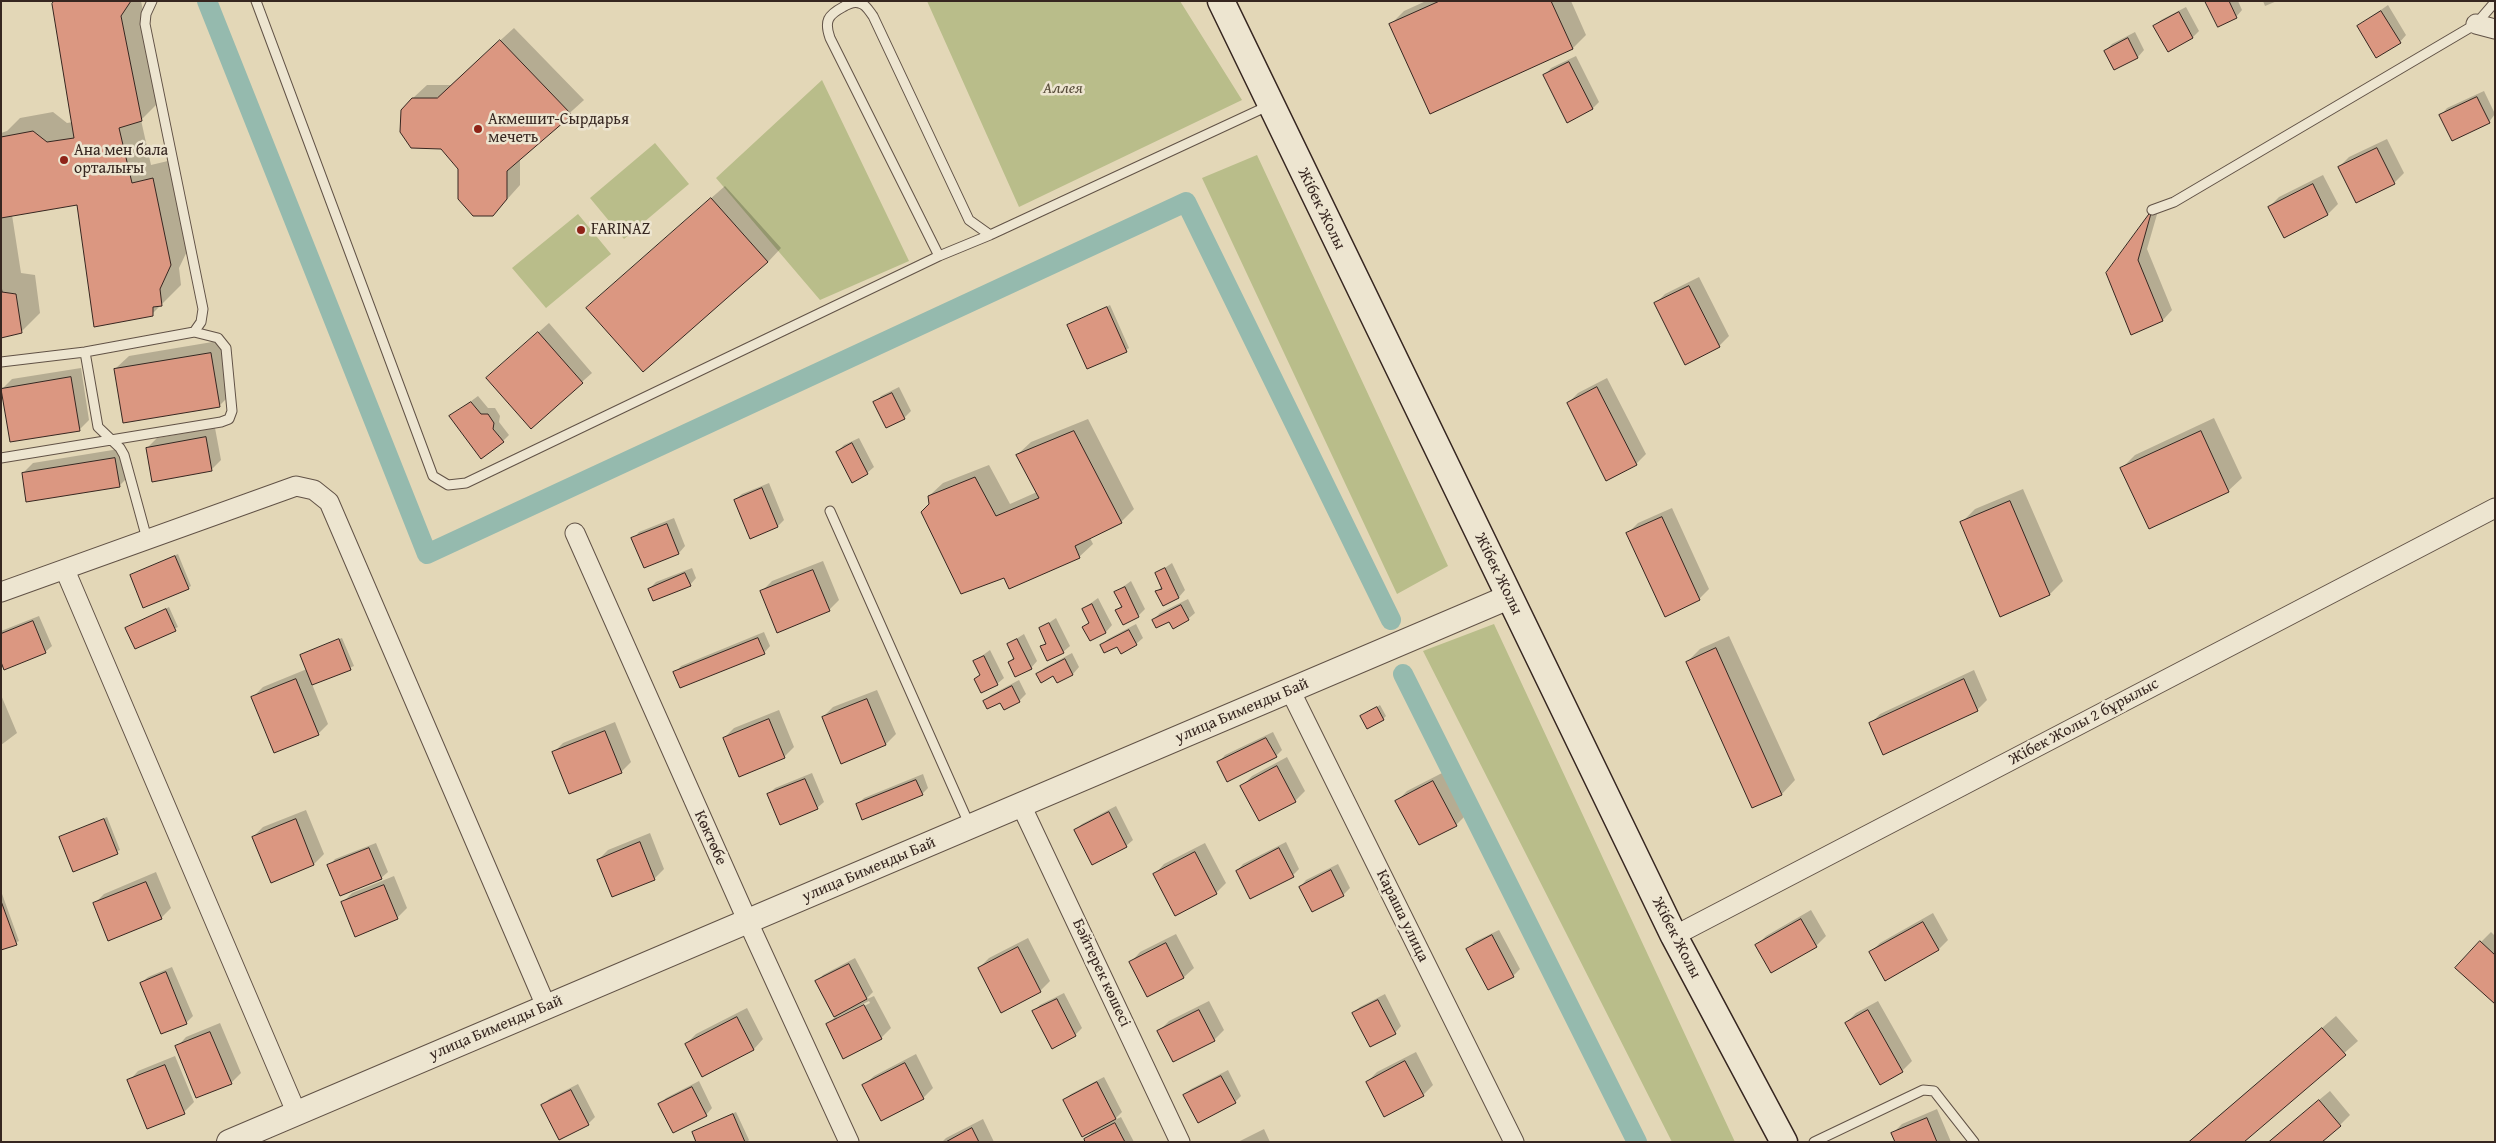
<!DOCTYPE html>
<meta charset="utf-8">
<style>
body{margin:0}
#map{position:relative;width:2496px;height:1143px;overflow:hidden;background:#e3d7b7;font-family:"Gentium Book Plus",serif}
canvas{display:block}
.frame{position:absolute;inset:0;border:2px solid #362620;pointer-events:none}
</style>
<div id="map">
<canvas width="2496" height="1143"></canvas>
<div class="frame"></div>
</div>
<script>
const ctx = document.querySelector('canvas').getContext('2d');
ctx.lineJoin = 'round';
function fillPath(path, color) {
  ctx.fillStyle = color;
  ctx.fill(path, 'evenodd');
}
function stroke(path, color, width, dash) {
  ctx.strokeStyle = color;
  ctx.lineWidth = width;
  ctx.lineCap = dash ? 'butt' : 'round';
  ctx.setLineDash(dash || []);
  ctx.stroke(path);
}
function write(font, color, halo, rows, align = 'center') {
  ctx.font = font + ' "Gentium Book Plus",serif';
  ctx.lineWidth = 5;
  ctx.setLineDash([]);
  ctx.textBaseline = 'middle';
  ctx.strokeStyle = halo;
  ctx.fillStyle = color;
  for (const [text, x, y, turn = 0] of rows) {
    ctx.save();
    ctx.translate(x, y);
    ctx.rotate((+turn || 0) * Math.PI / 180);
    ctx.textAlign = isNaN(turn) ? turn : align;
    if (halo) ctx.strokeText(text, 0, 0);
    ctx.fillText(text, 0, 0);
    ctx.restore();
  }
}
const green = new Path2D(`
 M927 1H1180L1242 100 1019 207Z
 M822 80 909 261 820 300 716 178Z
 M655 143 689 184 624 239 590 198Z
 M1257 155 1448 566 1397 594 1202 178Z
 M578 214 611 254 546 308 512 268Z
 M1494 624 1735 1142H1672L1423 651Z`);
const shadow = new Path2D(`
 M56 1H141L161 100 141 120 151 165 172 160 190 245 179 268 181 285 152 314 78 204 12 215 21 273 35 275 40 313 21 332 1 337V133L7 131 20 118 53 112 67 123 73 122Z
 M1426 1H1571L1586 35 1573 48 1391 24 1404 11Z
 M2207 1H2238L2242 10 2236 17Z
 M2263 1H2277L2265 6Z
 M2388 5 2406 35 2400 42 2358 26Z
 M2186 7 2199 31 2193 37 2155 26 2161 20Z
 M514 28 584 100 520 158V185L493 215 413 98 427 85H451Z
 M2135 32 2144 50 2138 57 2114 69 2105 51 2112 44Z
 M1576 56 1599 102 1593 108 1545 75 1551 68Z
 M2484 91 2495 114 2489 122 2441 115 2447 108Z
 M2387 139 2404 173 2394 183 2339 167 2349 157Z
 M2323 175 2338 204 2328 214 2284 236 2269 207 2279 197Z
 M725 186 781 248 768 262 601 295Z
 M2160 204 2147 249 2172 310 2163 320 2107 273Z
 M1699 277 1729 336 1719 346 1686 363 1655 304 1665 294Z
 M1110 305 1129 348 1126 350 1068 326Z
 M549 323 592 373 531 427 487 378Z
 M224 340 233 392 219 406 115 369 129 356Z
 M81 368 89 420 79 430 2 389 12 379Z
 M1607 378 1646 454 1636 464 1568 403 1578 393Z
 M899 387 911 411 904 418 887 426 875 403 881 396Z
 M478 396 488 408H495L500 416 499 422 509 435 503 441 451 416Z
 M2214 418 2242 478 2228 491 2122 468 2135 455Z
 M1088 419 1134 509 1121 522 1090 538 1093 544 1079 557 1005 577 930 504 929 496 943 483 989 465 1010 504 1037 492 1017 455 1031 442Z
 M215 428 221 460 211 470 147 448 157 438Z
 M859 438 874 467 867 473 837 452 844 445Z
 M125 448 129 476 119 486 23 473 33 463Z
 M769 483 784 520 778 526 735 500 742 494Z
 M2023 489 2063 581 2050 594 1961 523 1975 509Z
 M1672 508 1709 589 1699 599 1628 533 1638 523Z
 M674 518 685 546 679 553 644 566 633 539 639 532Z
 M178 554 191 586 188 588 131 575Z
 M823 561 839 600 829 610 762 591 772 581Z
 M1172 563 1185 590 1179 597 1163 604 1157 592 1162 586 1156 574Z
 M692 568 696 578 690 585 649 589 656 582Z
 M1131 581 1145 609 1139 615 1123 623 1117 610 1122 605 1116 592Z
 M1098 598 1112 625 1106 632 1090 639 1084 627 1089 622 1083 609Z
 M1188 599 1195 613 1188 619 1153 620 1160 613Z
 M169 607 178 627 136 648 127 628Z
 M39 616 52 646 45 652 1 659V631Z
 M1056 618 1070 646 1063 652 1041 647 1047 642 1040 629Z
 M1136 624 1143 638 1136 644 1101 645 1108 639Z
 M764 632 770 646 764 653 675 673 681 666Z
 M1024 634 1037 661 1031 668 1009 662 1014 657 1008 644Z
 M1729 636 1795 780 1782 794 1753 807 1687 662 1700 649Z
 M342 638 354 666 312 684 328 724 318 734 253 697 263 687 307 669 301 656 304 653Z
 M990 650 1004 678 997 684 976 679 981 674 975 661Z
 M1072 653 1079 667 1073 674 1058 682 1054 674H1038L1044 668Z
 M1974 670 1987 700 1977 710 1870 724 1880 714Z
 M1019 680 1026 694 1020 700 1005 708 1001 701H984L991 695Z
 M877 690 896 734 886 744 823 717 833 707Z
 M1 695 17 733 1 745Z
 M1380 705 1386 716 1383 719 1362 716Z
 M779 710 794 747 784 757 739 775 724 738 734 728Z
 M615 722 631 762 621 772 554 752 563 743Z
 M1273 732 1282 750 1276 756 1219 762 1225 755Z
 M1287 757 1305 791 1295 801 1242 786 1252 776Z
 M1444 772 1466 815 1456 825 1397 801 1407 791Z
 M812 773 824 802 817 808 768 795 775 788Z
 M923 774 928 788 922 794 857 805 864 798Z
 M1116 806 1133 840 1126 846 1075 830 1082 824Z
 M306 810 324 854 314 864 271 881 253 837 263 827Z
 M107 817 120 850 74 870 60 837Z
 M650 833 664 869 654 879 598 860 608 850Z
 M1286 842 1299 869 1293 875 1237 871 1243 864Z
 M376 843 388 872 381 878 329 866 335 859Z
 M1205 843 1226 883 1216 893 1155 874 1164 864Z
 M1338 864 1350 888 1343 895 1312 911 1300 887 1306 880Z
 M156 872 171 908 161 918 94 904 104 894Z
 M394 876 407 908 397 918 342 903 352 893Z
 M1 891 19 941 1 949Z
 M1811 910 1826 936 1816 946H1756L1766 936Z
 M1933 913 1948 940 1939 949 1870 953 1880 943Z
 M1499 930 1520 969 1513 976 1468 949 1474 942Z
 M2491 932 2495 936V1003L2481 942Z
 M1176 934 1194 968 1184 977 1131 962 1140 952Z
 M1028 938 1050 981 1040 991 979 968 989 958Z
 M855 958 873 992 865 1000 874 996 891 1028 881 1038 827 1025 835 1017 817 982 823 975ZM869 1001 870 1003 837 1020V1017Z
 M172 967 193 1016 186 1023 141 983 148 977Z
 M1064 993 1082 1028 1075 1035 1052 1047 1034 1011 1040 1005Z
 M1385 994 1401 1026 1395 1033 1353 1013 1360 1007Z
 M1209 1001 1224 1030 1214 1040 1174 1061 1159 1031 1169 1021Z
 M1878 1001 1912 1061 1902 1071 1881 1083 1846 1023 1856 1013Z
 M747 1008 763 1039 754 1049 686 1044 696 1034Z
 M2336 1016 2358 1041 2242 1142H2188Z
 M220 1023 241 1073 231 1083 177 1047 186 1037Z
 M1416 1052 1433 1085 1423 1095 1367 1082 1377 1072Z
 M916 1054 933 1088 923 1098 881 1119 864 1085 874 1076Z
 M175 1056 194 1102 184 1112 148 1127 129 1081 138 1071Z
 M1228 1070 1241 1096 1235 1102 1185 1095 1191 1089Z
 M1104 1077 1122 1112 1113 1121 1121 1117 1134 1142H1087L1085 1139 1094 1130 1064 1100 1071 1094Z
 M699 1081 712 1108 706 1115 660 1104 666 1098Z
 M578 1084 595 1117 588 1124 560 1138 542 1106 549 1099Z
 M2330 1091 2350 1115 2340 1125 2320 1142H2268Z
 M1937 1109 1951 1142H1896L1892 1134 1902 1124Z
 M736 1112 749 1140 747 1142H697L693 1133 696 1130Z
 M983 1119 994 1142H942L946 1138Z
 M1264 1129 1270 1142H1238Z`);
const canal = new Path2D(`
 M207 1 427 554 1186 202 1391 620
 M1403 674 1637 1142`);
const building = new Path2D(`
 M54 1H131L121 16 142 121 119 128 132 183 153 178 171 265 160 289 162 306 153 307V316L94 327 77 205 1 218V137L33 131 47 142 74 138 52 4Z
 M1440 1H1551L1573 49 1430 114 1389 24Z
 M2205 1H2229L2237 18 2218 27Z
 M2381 11 2401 43 2376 58 2357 26Z
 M2179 12 2193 38 2168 52 2153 26Z
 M2128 38 2138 58 2114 70 2104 51Z
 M500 40 572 115 507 171V199L493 216H473L458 199V169L441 149 411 148 400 132 401 110 412 98H437Z
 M1569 62 1593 109 1567 123 1543 75Z
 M2477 97 2490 123 2452 141 2439 115Z
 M2377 148 2395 184 2356 203 2338 167Z
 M2313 184 2328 215 2284 238 2268 207Z
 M711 198 768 262 643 372 586 308Z
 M2152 210 2138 260 2163 321 2131 335 2106 273Z
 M1 286 2 292 16 294 22 333 1 338Z
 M1689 286 1720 347 1685 365 1654 303Z
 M1107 307 1127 352 1087 369 1067 325Z
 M538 332 583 383 531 429 486 378Z
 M211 353 220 407 123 423 114 369Z
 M71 377 80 431 10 442 1 389Z
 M1597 387 1637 465 1606 481 1567 403Z
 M892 393 905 419 886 428 873 402Z
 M471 402 481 414H488L494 423 493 429 504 442 481 459 449 416Z
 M1074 431 1122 523 1075 546 1080 558 1009 589 1004 578 961 594 921 512 929 504 928 496 975 477 996 516 1039 498 1016 455Z
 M2201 431 2229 492 2149 529 2120 468Z
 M206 437 212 471 152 482 146 448Z
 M852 443 868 474 852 483 836 452Z
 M115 458 120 487 26 502 22 473Z
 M762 488 778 527 750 539 734 500Z
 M2010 501 2050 595 2000 617 1960 522Z
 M1662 517 1700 600 1665 617 1626 533Z
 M667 524 679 554 644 568 631 538Z
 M175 556 189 589 143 608 130 575Z
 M1165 568 1179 598 1163 606 1155 591 1162 589 1155 573Z
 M813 570 830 611 777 633 760 591Z
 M685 573 691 586 653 601 648 589Z
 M1125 587 1139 617 1123 625 1115 610 1122 607 1114 592Z
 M1092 604 1106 633 1090 641 1082 627 1089 623 1082 609Z
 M1181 605 1189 620 1173 629 1169 622 1156 628 1152 620Z
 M166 609 176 631 135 649 125 628Z
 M33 621 46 653 4 670 1 662V634Z
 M1049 623 1064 653 1047 661 1040 646 1046 644 1039 628Z
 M1129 630 1137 645 1121 654 1117 647 1104 653 1100 645Z
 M758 638 765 654 680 688 673 672Z
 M339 639 351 670 312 685 300 655Z
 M1017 639 1032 669 1015 677 1008 662 1014 659 1007 644Z
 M1716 648 1782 795 1752 808 1686 662Z
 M984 656 998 685 981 693 974 679 980 675 973 661Z
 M1065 659 1073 675 1057 683 1053 676 1041 683 1036 674Z
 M296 679 319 735 274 753 251 697Z
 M1964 679 1978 711 1883 755 1869 723Z
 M1012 686 1020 702 1004 710 1000 703 987 709 983 701Z
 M867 699 886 745 841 764 822 717Z
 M1377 707 1384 720 1367 729 1360 716Z
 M769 719 785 758 739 777 723 738Z
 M605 731 622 773 569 794 552 752Z
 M1266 738 1277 757 1227 782 1217 762Z
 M1277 766 1296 802 1259 821 1240 786Z
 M805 779 818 809 780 825 767 794Z
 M916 780 923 795 862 820 856 804Z
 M1433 781 1457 826 1419 845 1395 801Z
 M1109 812 1127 847 1092 865 1074 830Z
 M104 819 118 854 73 872 59 837Z
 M296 819 314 865 271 883 252 837Z
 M640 842 655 880 612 897 597 860Z
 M369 848 382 879 340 896 327 865Z
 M1279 848 1294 877 1250 899 1236 871Z
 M1195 852 1217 894 1175 916 1153 874Z
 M1331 870 1344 896 1312 912 1299 887Z
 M146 882 162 919 108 941 93 903Z
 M384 885 398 919 355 937 341 902Z
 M1 901 17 945 1 950Z
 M1801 919 1817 947 1771 973 1755 945Z
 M1923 922 1939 950 1885 981 1869 952Z
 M1492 935 1514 977 1488 990 1466 949Z
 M2480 941 2495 955V1004L2455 968Z
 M1166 943 1184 978 1147 997 1129 962Z
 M1018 947 1041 992 1001 1013 978 968Z
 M849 964 867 999 834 1017 815 981Z
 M166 972 187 1024 161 1034 140 983Z
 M1057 999 1076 1036 1052 1049 1032 1011Z
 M1378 1000 1396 1034 1370 1047 1352 1013Z
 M864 1005 882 1039 843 1059 826 1024Z
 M1199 1010 1215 1041 1173 1062 1157 1031Z
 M1868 1010 1903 1072 1880 1085 1845 1023Z
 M737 1017 754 1050 702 1077 685 1044Z
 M2322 1028 2346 1055 2244 1142H2189Z
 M210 1032 232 1084 196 1098 175 1046Z
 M1405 1061 1424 1096 1384 1117 1366 1082Z
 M905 1063 924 1099 881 1121 862 1085Z
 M165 1065 185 1114 147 1129 127 1080Z
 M1221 1076 1236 1103 1198 1123 1183 1095Z
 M1097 1082 1116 1119 1082 1137 1063 1100Z
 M692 1087 707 1116 673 1133 658 1104Z
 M571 1090 589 1125 559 1140 541 1105Z
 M2319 1100 2341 1126 2322 1142H2269Z
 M733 1114 745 1142H696L692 1132Z
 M1927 1118 1937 1142H1895L1891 1133Z
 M1115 1123 1125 1142H1085L1084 1139Z
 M972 1128 979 1142H946Z`);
const service = new Path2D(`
 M256 1 433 476 448 485 466 483 939 256 990 235 1270 105
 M2152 210 2174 202 2476 24 2495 2
 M939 256 830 38C824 21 828 15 843 7 848 4 853 1 859 3 866 4 869 11 873 16L969 220 990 235
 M85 352 98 427 120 448 124 455 147 539
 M1 362 85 352 194 332 201 322 203 309 145 24 146 14 152 1
 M1 458 221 422 229 419 232 411 226 348 218 338 194 332
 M830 511 970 826
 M1814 1142 1923 1090 1934 1091 1974 1142`);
const minor = new Path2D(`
 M2476 24 2495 29
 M575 533 748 922 849 1142
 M65 570 297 1114
 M1 592 296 486 314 490 329 502 546 1006
 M1290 690 1514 1142
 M1021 805 1180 1142
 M1674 936 2495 508`);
const tertiary = new Path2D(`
 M229 1142 1509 597`);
const secondary = new Path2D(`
 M1221 1 1674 936 1784 1142`);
const markers = [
 [478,129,5,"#8f2418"],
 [64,160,5,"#8f2418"],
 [581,230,5,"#8f2418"]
];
const parkNames = [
 ["Аллея",1063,89]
];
const poiNames = [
 ["Акмешит-Сырдарья",488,120],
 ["мечеть",488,138],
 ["Ана мен бала",74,151],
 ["орталығы",74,169],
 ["FARINAZ",591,230]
];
const streetNames = [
 ["Жібек Жолы",1321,209,64],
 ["Жібек Жолы",1498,574,64],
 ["улица Бименды Бай",1242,711,-23],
 ["Жібек Жолы 2 бұрылыс",2084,722,-28],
 ["Көктөбе",710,838,66],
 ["улица Бименды Бай",869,870,-23],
 ["Караша улица",1402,916,64],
 ["Жібек Жолы",1676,938,63],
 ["Бәйтерек көшесі",1101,973,65],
 ["улица Бименды Бай",496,1028,-23]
];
fillPath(green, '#b9bd8a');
fillPath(shadow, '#0003');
stroke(canal, '#95baae', 20);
fillPath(building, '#db9781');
stroke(building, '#362620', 1);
stroke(service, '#615246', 11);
stroke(minor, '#615246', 21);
stroke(tertiary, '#615246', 26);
stroke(secondary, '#362620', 29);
stroke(service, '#ede5d0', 9);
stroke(minor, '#ede5d0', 19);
stroke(tertiary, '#ede5d0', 24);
stroke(secondary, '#ede5d0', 26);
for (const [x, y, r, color] of markers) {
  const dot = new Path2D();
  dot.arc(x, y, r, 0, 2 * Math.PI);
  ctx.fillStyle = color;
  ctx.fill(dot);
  stroke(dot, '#ede5d0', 2);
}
write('italic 16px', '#574c3a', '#ede5d0', parkNames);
write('16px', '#362620', '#ede5d0', poiNames, 'left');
write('16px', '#362620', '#ede5d0', streetNames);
</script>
